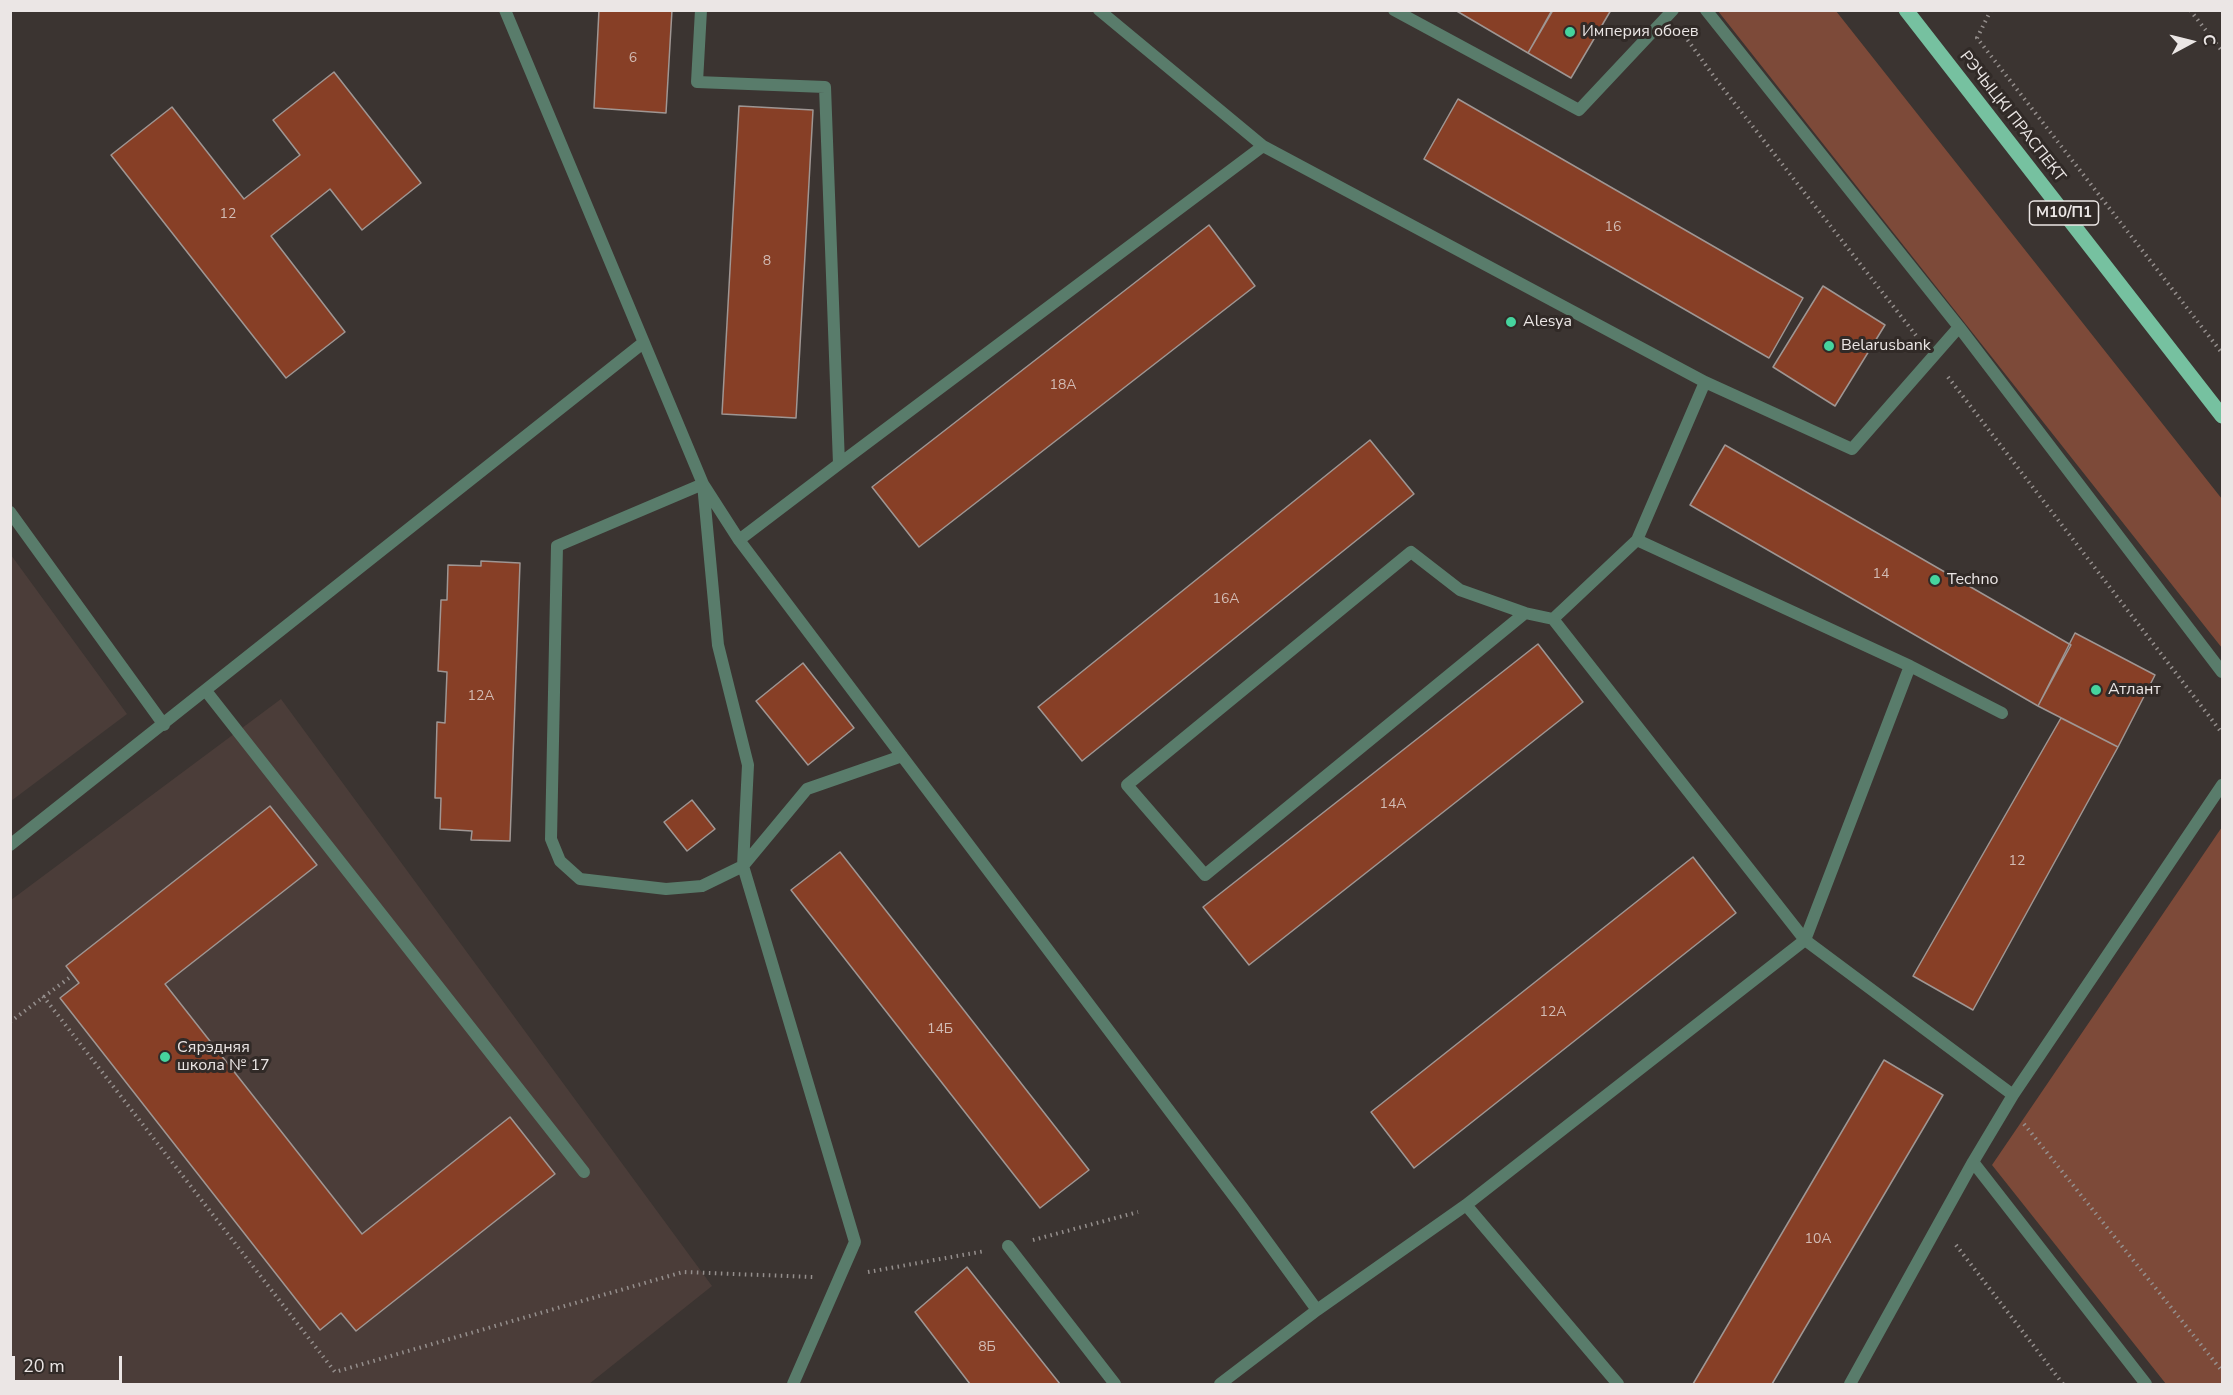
<!DOCTYPE html>
<meta charset="utf-8">
<style>
body{margin:0}
#map{position:relative;width:2233px;height:1395px;overflow:hidden;background:#3b3431;font-family:"Nunito Sans",sans-serif}
canvas{display:block}
.frame{position:absolute;inset:0;border:12px solid #ebe6e5;pointer-events:none}
.north{position:absolute;left:2161px;top:12px;width:60px;height:60px;-webkit-text-stroke:4px #312a27;paint-order:stroke;rotate:83deg;font-size:16px;font-weight:700;line-height:24px;text-align:center;color:#ebe6e5}
.north::after{content:'';display:block;margin:auto;width:21px;height:27px;background:#ebe6e5;clip-path:polygon(50% 0,100% 100%,50% 72%,0 100%)}
.scale{position:absolute;left:12px;top:1356px;width:110px;height:27px;box-sizing:border-box;border:3px solid #ebe6e5;border-top:0;padding-left:8px;font-size:18px;line-height:21px;white-space:nowrap;color:#ebe6e5;-webkit-text-stroke:4px #312a27;paint-order:stroke}
</style>
<div id="map">
<canvas width="2233" height="1395"></canvas>
<div class="frame"></div>
<div class="north">С</div>
<div class="scale">20 m</div>
</div>
<script>
const ctx = document.querySelector('canvas').getContext('2d');
ctx.lineJoin = 'round';
function fillPath(path, color) {
  ctx.fillStyle = color;
  ctx.fill(path, 'evenodd');
}
function stroke(path, color, width, dash) {
  ctx.strokeStyle = color;
  ctx.lineWidth = width;
  ctx.lineCap = dash ? 'butt' : 'round';
  ctx.setLineDash(dash || []);
  ctx.stroke(path);
}
function write(font, color, halo, rows, align = 'center') {
  ctx.font = font + ' "Nunito Sans",sans-serif';
  ctx.lineWidth = 6;
  ctx.setLineDash([]);
  ctx.textBaseline = 'middle';
  ctx.strokeStyle = halo;
  ctx.fillStyle = color;
  for (const [text, x, y, turn = 0] of rows) {
    ctx.save();
    ctx.translate(x, y);
    ctx.rotate((+turn || 0) * Math.PI / 180);
    ctx.textAlign = isNaN(turn) ? turn : align;
    if (halo) ctx.strokeText(text, 0, 0);
    ctx.fillText(text, 0, 0);
    ctx.restore();
  }
}
const built = new Path2D(`
 M11 555 127 714 11 801H10Z
 M281 699 712 1286 589 1384H11V900Z`);
const green = new Path2D(`
 M1718 11H1836L2222 499V648Z
 M2222 827V1384H2166L1992 1165Z`);
const building = new Path2D(`
 M599 10H672L666 113 594 108Z
 M1455 10H1552L1528 53Z
 M1553 10H1611L1571 78 1528 53Z
 M334 72 421 183 362 230 330 189 271 236 345 332 286 378 111 155 172 107 244 199 300 155 273 120Z
 M1458 99 1803 298 1769 358 1424 159Z
 M739 106 813 110 796 418 722 414Z
 M1209 225 1255 286 919 547 872 487Z
 M1823 286 1885 325 1835 406 1773 367Z
 M1370 440 1414 494 1082 761 1038 707Z
 M1725 445 2071 645 2038 706 1690 505Z
 M481 561 520 563 510 841 471 840 472 831 440 829 441 798H435L437 722 445 723 447 672 438 671 441 600H447L448 565 481 566Z
 M2075 633 2155 675 2118 747 2038 706Z
 M1538 644 1583 702 1249 965 1203 907Z
 M803 663 854 728 808 765 756 701Z
 M2061 718 2118 747 1973 1010 1913 976Z
 M692 800 715 829 687 851 664 822Z
 M270 806 317 865 165 984 362 1234 510 1117 555 1174 356 1331 341 1313 320 1330 60 998 79 983 66 966Z
 M840 852 1089 1170 1040 1208 791 890Z
 M1693 857 1736 913 1414 1168 1371 1112Z
 M1884 1060 1943 1095 1772 1384H1693Z
 M967 1267 1060 1384H970L915 1312Z`);
const path = new Path2D(`
 M1991 10 1977 38 2222 353
 M2190 10 2222 51
 M1684 35 1718 82 1918 338
 M1948 377 2222 733
 M43 996 335 1372 683 1272 813 1277
 M10 1022 73 975
 M2024 1124 2222 1371
 M1033 1240 1138 1212
 M1956 1245 2063 1384
 M868 1272 985 1251`);
const service = new Path2D(`
 M505 10 703 484 739 540 1242 1207 1317 1310 1466 1205 1805 940 2013 1095
 M701 10 697 82 825 87 839 464 739 540
 M1394 10 1579 110 1673 10
 M1706 10 1959 327 2222 672
 M1263 146 1705 382 1852 449 1959 327
 M1705 382 1637 540 1910 666 2002 713
 M839 464 1263 146 1099 10
 M10 512 164 725
 M1637 540 1553 619 1805 940
 M1525 613 1205 875 1127 785 1411 552 1460 590 1525 613 1553 619
 M206 691 584 1172
 M10 845 643 343
 M1805 940 1910 666
 M1973 1162 2146 1384
 M1466 1205 1618 1384
 M1008 1246 1115 1384
 M793 1384 855 1242 743 866 748 765 718 645 703 484 557 546 551 839 560 861 580 879 666 889 702 886 743 866 807 789 902 756
 M1220 1384 1317 1310
 M1850 1384 1973 1162 2013 1095 2222 785`);
const primary = new Path2D(`
 M1906 10 2222 416`);
const markers = [
 [1570,32,6,"#46d49e"],
 [1511,322,6,"#46d49e"],
 [1829,346,6,"#46d49e"],
 [1935,580,6,"#46d49e"],
 [2096,690,6,"#46d49e"],
 [165,1057,6,"#46d49e"]
];
const numberNames = [
 ["6",633,59],
 ["12",228,215],
 ["16",1613,228],
 ["8",767,262],
 ["18А",1063,386],
 ["14",1881,575],
 ["16А",1226,600],
 ["12А",481,697],
 ["14А",1393,805],
 ["12",2017,862],
 ["12А",1553,1013],
 ["14Б",940,1030],
 ["10А",1818,1240],
 ["8Б",987,1348]
];
const shields = [
 [2064,213,69]
];
const shieldNames = [
 ["М10/П1",2064,213]
];
const poiNames = [
 ["Империя обоев",1582,32],
 ["Alesya",1523,322],
 ["Belarusbank",1841,346],
 ["Techno",1947,580],
 ["Атлант",2108,690],
 ["Сярэдняя",177,1048],
 ["школа № 17",177,1066]
];
const streetNames = [
 ["РЭЧЫЦКІ ПРАСПЕКТ",2012,117,52]
];
fillPath(built, '#4b3d39');
fillPath(green, '#7d4a39');
fillPath(building, '#873f26');
stroke(building, '#9f9693', 1.5);
stroke(path, '#958f8d', 4, [1.5, 4.5]);
stroke(service, '#597c6b', 12);
stroke(primary, '#76c1a0', 15);
for (const [x, y, r, color] of markers) {
  const dot = new Path2D();
  dot.arc(x, y, r, 0, 2 * Math.PI);
  ctx.fillStyle = color;
  ctx.fill(dot);
  stroke(dot, '#312a27', 2);
}
write('14px', '#d2bcb5', null, numberNames);
for (const [x, y, w] of shields) {
  const box = new Path2D();
  box.roundRect(x - w / 2, y - 12, w, 24, 4.5);
  ctx.fillStyle = '#312a27';
  ctx.fill(box);
  stroke(box, '#ebe6e5', 1.5);
}
write('bold 15px', '#ebe6e5', null, shieldNames);
write('16px', '#ebe6e5', '#312a27', poiNames, 'left');
write('16px', '#ebe6e5', '#312a27', streetNames);
</script>
